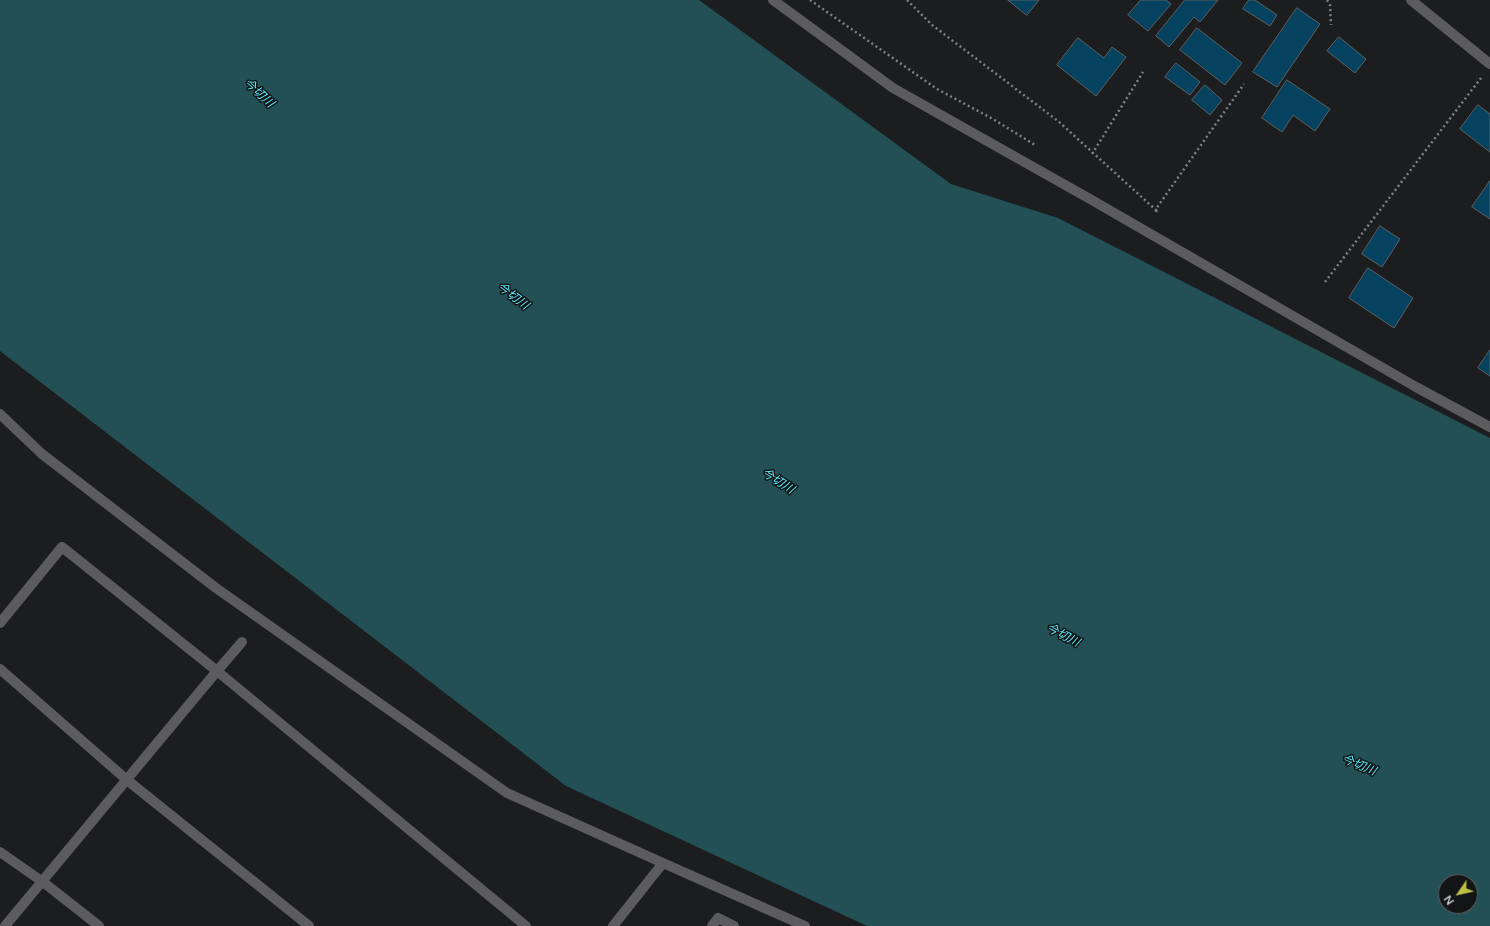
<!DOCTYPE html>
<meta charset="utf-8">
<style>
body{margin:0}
#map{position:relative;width:1490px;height:926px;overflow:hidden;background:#1c1d1f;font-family:Lato,sans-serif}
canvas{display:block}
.north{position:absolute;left:1438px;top:874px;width:40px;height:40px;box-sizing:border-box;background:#131416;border:1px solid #606163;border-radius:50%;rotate:236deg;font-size:11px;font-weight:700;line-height:16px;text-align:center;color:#d4d5d7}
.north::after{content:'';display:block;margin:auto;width:14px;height:18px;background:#bdbf43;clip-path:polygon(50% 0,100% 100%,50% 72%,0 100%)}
</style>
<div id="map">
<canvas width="1490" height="926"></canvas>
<div class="north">N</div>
</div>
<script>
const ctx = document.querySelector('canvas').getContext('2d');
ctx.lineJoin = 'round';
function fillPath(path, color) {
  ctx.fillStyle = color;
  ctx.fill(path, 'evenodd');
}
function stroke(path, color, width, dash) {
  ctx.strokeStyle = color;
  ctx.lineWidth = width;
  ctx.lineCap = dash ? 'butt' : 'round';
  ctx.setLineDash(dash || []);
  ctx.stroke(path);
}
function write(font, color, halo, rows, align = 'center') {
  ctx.font = font + ' Lato,"Noto Sans JP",sans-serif';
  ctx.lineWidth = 3;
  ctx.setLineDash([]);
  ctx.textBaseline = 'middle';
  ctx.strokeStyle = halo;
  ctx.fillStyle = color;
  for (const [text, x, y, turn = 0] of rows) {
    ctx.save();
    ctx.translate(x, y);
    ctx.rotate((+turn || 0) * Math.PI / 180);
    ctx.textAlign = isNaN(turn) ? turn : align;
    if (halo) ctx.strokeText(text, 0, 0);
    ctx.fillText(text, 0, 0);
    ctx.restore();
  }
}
const water = new Path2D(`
 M0 0H699L951 184 1058 218 1490 438V926H867L566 786 0 351ZM1446 882H1470V906H1446Z`);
const building = new Path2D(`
 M1008 0H1039L1027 15Z
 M1141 0H1166L1171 4 1148 31 1128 15Z
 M1185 0H1218L1200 22 1194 17 1169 47 1156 36Z
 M1249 0H1255L1277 15 1270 26 1243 9Z
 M1297 8 1320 24 1277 87 1253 72Z
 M1197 28 1242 63 1225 85 1180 50Z
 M1339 37 1366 59 1355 73 1327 51Z
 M1078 38 1104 58 1112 47 1126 57 1096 96 1057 65Z
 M1176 63 1200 82 1190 95 1165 77Z
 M1287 80 1330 109 1315 131 1293 115 1282 132 1262 118Z
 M1205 85 1222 100 1210 115 1192 100Z
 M1478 105 1490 114V152L1460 129Z
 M1490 181V219L1472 207Z
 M1380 226 1400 239 1382 267 1362 254Z
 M1368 268 1413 298 1394 328 1349 298Z
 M1490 350V376L1478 368Z`);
const path = new Path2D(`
 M810 0 937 89 993 119 1035 145
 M907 0 932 25 1058 121 1157 211
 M1327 0 1330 5 1331 25
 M1092 154 1143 72
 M1156 212 1158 206 1244 84
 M1325 282 1481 78`);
const minor = new Path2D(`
 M773 0 893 88 1090 199 1416 387 1490 427
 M1411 0 1490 64
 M0 414 42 454 216 588 507 793 663 863
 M0 623 62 547 217 671 242 642
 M0 669 127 780 309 926
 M0 852 43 882 99 926
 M5 926 217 671 526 926
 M613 926 663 863 805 926
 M712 926 718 918 734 926`);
const waterNames = [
 ["今切川",259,93,42],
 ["今切川",513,296,37],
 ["今切川",778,481,32],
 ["今切川",1063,635,27],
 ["今切川",1359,765,22]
];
fillPath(water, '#225055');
fillPath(building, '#054260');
stroke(building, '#5e6163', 1);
stroke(path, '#808183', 2.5, [2, 3]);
stroke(minor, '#5c5b5d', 10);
write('italic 12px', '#58edfd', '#131416', waterNames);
</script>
